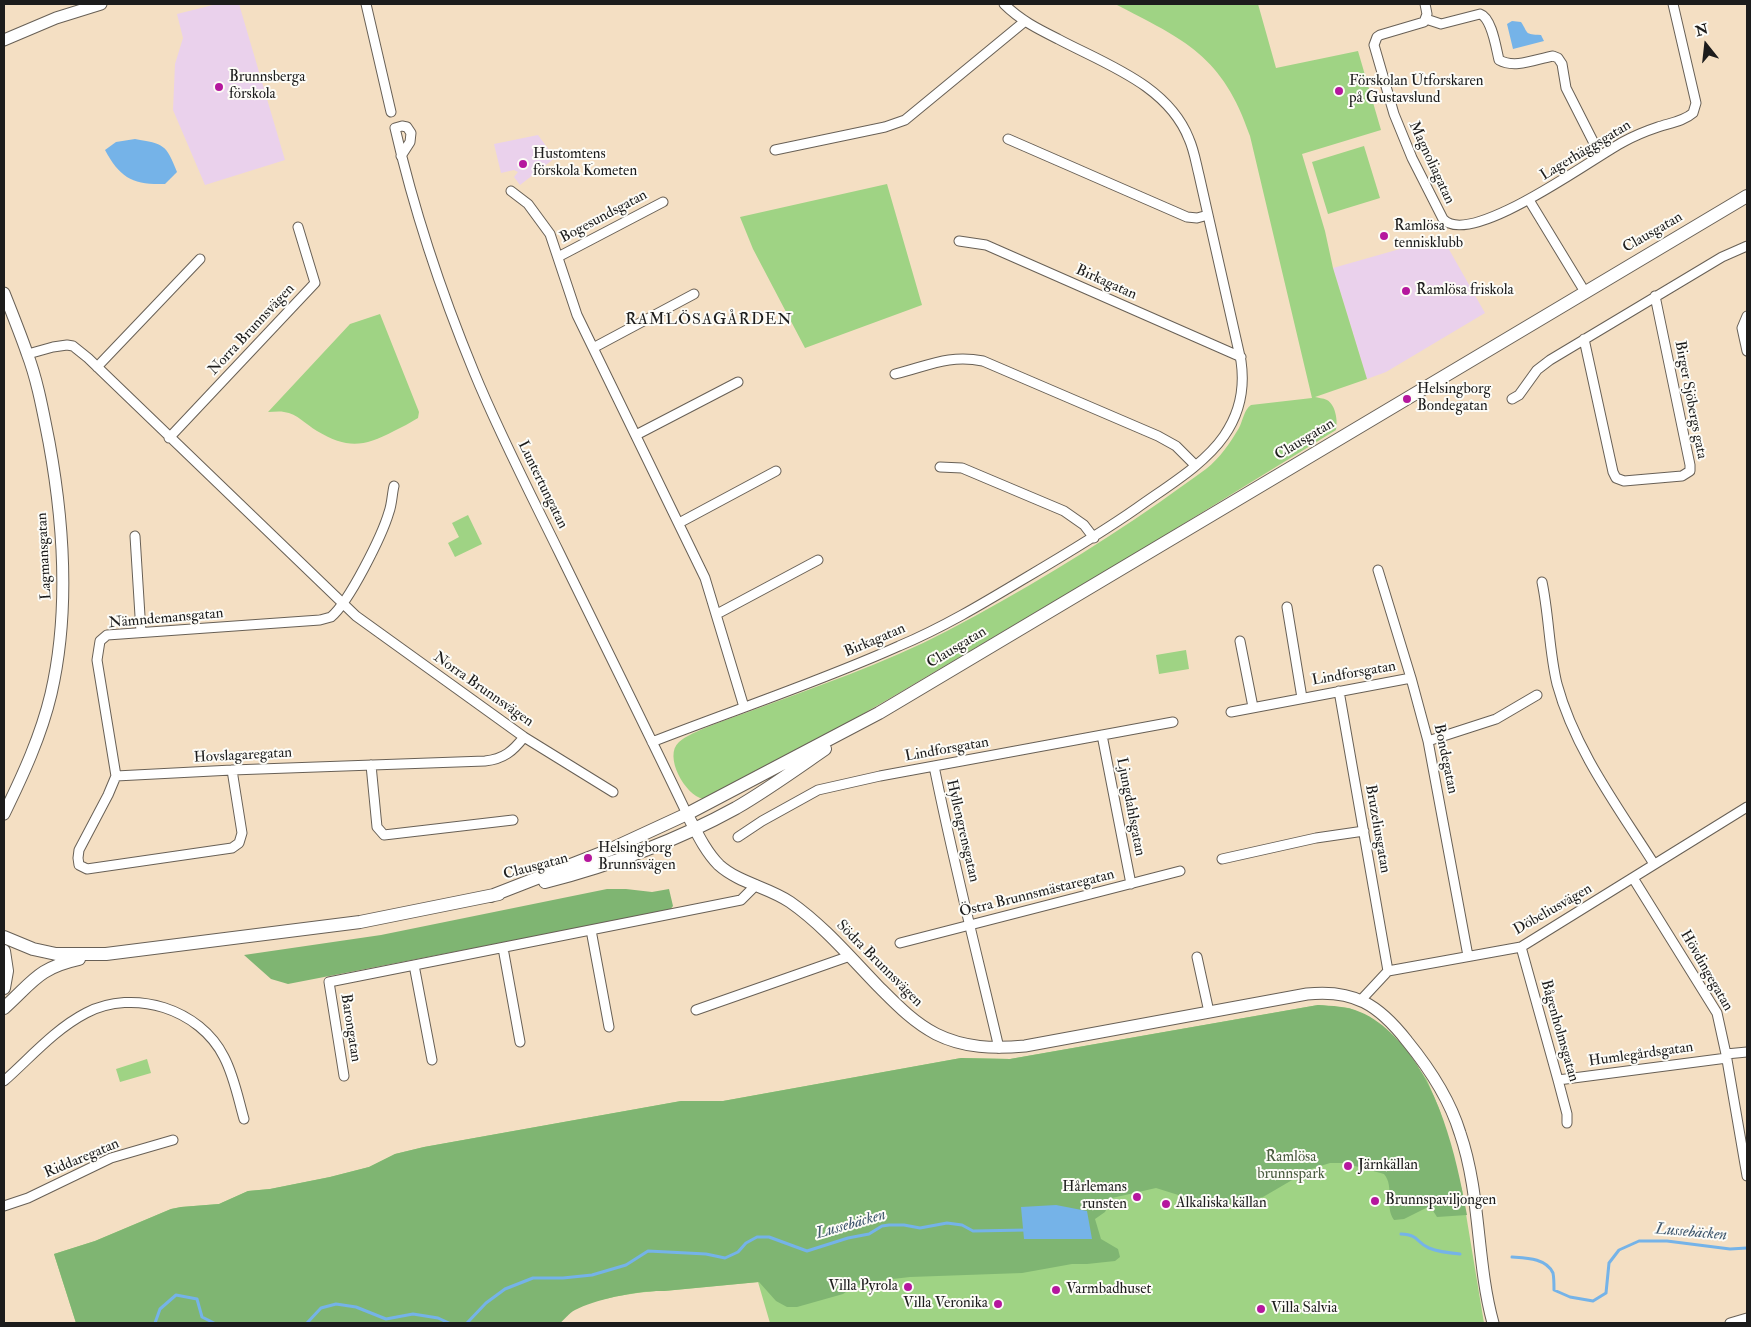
<!DOCTYPE html>
<meta charset="utf-8">
<style>
body{margin:0}
#map{position:relative;width:1751px;height:1327px;overflow:hidden;background:#f4dfc3;font-family:"IM FELL Double Pica",serif}
canvas{display:block}
.frame{position:absolute;inset:0;border:5px solid #1c1c1c;pointer-events:none}
.north{position:absolute;left:1681px;top:20px;width:50px;height:50px;-webkit-text-stroke:4px #fdfcf7;paint-order:stroke;rotate:344deg;font-size:14px;font-weight:700;line-height:20px;text-align:center;color:#1c1c1c}
.north::after{content:'';display:block;margin:auto;width:18px;height:22px;background:#1c1c1c;clip-path:polygon(50% 0,100% 100%,50% 72%,0 100%)}
</style>
<div id="map">
<canvas width="1751" height="1327"></canvas>
<div class="frame"></div>
<div class="north">N</div>
</div>
<script>
const ctx = document.querySelector('canvas').getContext('2d');
ctx.lineJoin = 'round';
function fillPath(path, color) {
  ctx.fillStyle = color;
  ctx.fill(path, 'evenodd');
}
function stroke(path, color, width, dash) {
  ctx.strokeStyle = color;
  ctx.lineWidth = width;
  ctx.lineCap = dash ? 'butt' : 'round';
  ctx.setLineDash(dash || []);
  ctx.stroke(path);
}
function write(font, color, halo, rows, align = 'center') {
  ctx.font = font + ' "IM FELL Double Pica",serif';
  ctx.lineWidth = 4;
  ctx.setLineDash([]);
  ctx.textBaseline = 'middle';
  ctx.strokeStyle = halo;
  ctx.fillStyle = color;
  for (const [text, x, y, turn = 0] of rows) {
    ctx.save();
    ctx.translate(x, y);
    ctx.rotate((+turn || 0) * Math.PI / 180);
    ctx.textAlign = isNaN(turn) ? turn : align;
    if (halo) ctx.strokeText(text, 0, 0);
    ctx.fillText(text, 0, 0);
    ctx.restore();
  }
}
const built = new Path2D(`
 M217 4H239L285 160 205 185 173 110 175 64 183 38 177 14Z
 M538 135 555 158 520 185 514 177 518 172 514 170 501 173 494 144Z
 M1442 237 1485 313 1386 372 1367 379 1333 268Z`);
const green = new Path2D(`
 M1115 4H1258L1276 68 1358 51 1381 130 1302 154 1325 231 1333 268 1367 379 1315 397C1318 398 1323 398 1327 400 1336 405 1338 422 1336 430L1136 553 892 697 828 734 703 799C685 795 663 756 679 742 691 731 732 718 748 712 815 687 884 664 947 631 1021 592 1092 549 1160 502 1175 491 1191 480 1206 469 1220 458 1230 443 1239 428 1243 420 1244 410 1251 405L1312 398 1250 136C1223 56 1185 40 1115 4Z
 M1364 146 1380 198 1328 214 1312 162Z
 M887 184 922 305 805 348 753 249 740 217Z
 M380 314 419 412 418 418C410 423 402 427 394 431 363 447 348 449 317 431 305 424 298 414 284 412 279 411 273 412 268 412L350 324Z
 M468 515 482 544 455 557 448 543 459 537 452 523Z
 M1186 650 1189 669 1159 674 1156 655Z
 M1318 1005 1349 1008 1370 1017 1402 1044 1427 1080 1440 1111 1462 1190 1484 1323H770L758 1282 664 1291C645 1290 589 1300 573 1309 568 1312 564 1319 560 1323H76L54 1254 95 1241 171 1209 181 1207 219 1204 248 1191 270 1189 330 1177 369 1167 395 1154 424 1147 681 1101H723L961 1058 1010 1059Z
 M147 1059 151 1073 120 1082 116 1069Z`);
const forest = new Path2D(`
 M607 889H626L652 892 669 889 673 906 670 910 288 984 271 979 244 955 381 935Z
 M1318 1005C1332 1006 1347 1006 1360 1012 1373 1017 1384 1026 1394 1036 1439 1081 1456 1154 1467 1215L1437 1217 1430 1206 1404 1219 1394 1220C1384 1206 1395 1187 1384 1174L1344 1163H1330L1311 1169 1263 1197 1230 1205 1204 1203 1156 1188 1112 1198 1105 1212 1095 1219 1101 1239 1118 1249 1120 1257 1115 1261 1087 1264H1072L1022 1273 910 1277 867 1282 853 1287 843 1294 797 1307H787L776 1301 759 1282 664 1291C641 1290 595 1299 575 1310 569 1313 565 1319 560 1323H76L54 1254 95 1241 171 1209 181 1207 219 1204 248 1191 270 1189 330 1177 369 1167 395 1154 424 1147 681 1101H723L961 1058 1010 1059Z`);
const water = new Path2D(`
 M1512 21 1521 22C1529 34 1524 34 1541 35L1544 41 1513 49 1507 24Z
 M135 139C164 144 166 144 177 172L165 184C133 185 120 178 105 150L116 142Z
 M1056 1205 1087 1211 1092 1239H1024L1021 1207Z`);
const stream = new Path2D(`
 M1401 1234C1420 1235 1415 1242 1429 1248 1439 1252 1449 1253 1460 1254
 M1512 1257C1526 1258 1546 1258 1553 1273 1554 1278 1554 1285 1554 1290L1570 1297 1593 1301 1606 1293 1609 1263 1619 1250 1639 1241H1667L1730 1249 1747 1248
 M155 1323 160 1309 176 1295 197 1299 202 1317 214 1323
 M307 1323 321 1308 336 1304 356 1307 386 1319 413 1314 438 1318 449 1323
 M467 1323 486 1303 505 1289 533 1278H563L592 1275 626 1265 648 1251 706 1254 725 1258 738 1252 746 1243 757 1237H769L807 1251 848 1238 869 1234 882 1226 889 1225H904L920 1228 947 1223 962 1225 973 1231 1027 1230`);
const minor = new Path2D(`
 M366 4 391 112
 M1425 4 1427 14 1424 22 1380 35 1377 37 1374 45 1394 114 1412 158 1443 219C1470 249 1594 157 1623 142 1634 136 1646 131 1658 127 1670 123 1684 121 1693 113L1696 103 1673 4
 M1426 19 1441 24 1480 14C1492 18 1496 48 1499 60 1515 69 1536 59 1553 56L1558 58 1562 64 1566 88 1600 155
 M1008 139 1187 217 1197 218 1208 215
 M775 150 885 127 905 120 1024 22
 M401 156 410 142 411 133 407 127 402 126 395 128C414 211 441 292 474 372 499 433 530 493 559 552 602 640 645 726 687 814
 M511 191 528 204 550 234 577 315 705 578 744 707
 M1529 200 1585 292
 M959 241 986 245 1241 357
 M558 257 663 202
 M1747 316 1742 328 1747 351
 M1584 339 1613 472 1616 478 1624 481 1682 476 1690 471V465L1655 296
 M593 348 694 294
 M28 354 53 347 67 345 73 346 88 358 356 616 524 737 613 792
 M97 367 200 259
 M895 374C928 366 949 354 983 361L1158 436 1176 446 1195 465
 M1512 399 1519 395 1537 370 1550 360 1722 257 1747 246
 M636 435 738 382
 M169 438 315 283 298 227
 M940 467 962 468 1064 511 1084 525 1094 538
 M679 523 776 471
 M135 536 141 632
 M1378 570 1411 678 1428 741 1468 956
 M1542 582C1549 615 1549 651 1557 684 1575 750 1618 807 1654 864
 M1287 607 1302 698
 M717 614 818 560
 M1240 641 1253 707
 M1339 691 1388 971
 M1231 712 1411 678
 M1102 735 1131 884
 M1428 741 1496 719 1537 695
 M652 742C734 710 819 682 899 646 942 628 982 604 1022 580 1061 557 1100 534 1137 508 1166 487 1204 465 1224 436 1240 413 1245 388 1241 361L1199 175C1196 163 1194 150 1189 139 1168 85 1105 64 1058 39 1038 29 1020 20 1004 4
 M371 765 377 827 384 835 513 820
 M934 766C953 861 977 954 999 1048
 M232 770 242 833 239 843 232 848 87 869 79 865 78 858 79 850 108 795 116 776 97 660 100 641 107 635 320 620 331 617C349 602 382 536 389 512 392 504 392 494 394 486
 M116 776 232 770 485 761C504 759 513 751 524 737
 M738 837 762 821 818 790 880 776 1173 722
 M1222 859 1316 838 1364 831
 M1633 878 1717 1013 1726 1054 1747 1176
 M591 930 609 1027
 M900 943 1180 871
 M1521 947 1558 1080 1567 1114V1123
 M503 948 520 1042
 M1197 957 1209 1012
 M414 965 432 1060
 M1361 1000 1388 971 1521 947 1747 807
 M696 1010 850 956
 M1726 1054 1747 1052
 M344 1076 329 982 741 900 756 885
 M1558 1080 1727 1058
 M4 1081C30 1058 55 1029 86 1013 134 988 200 1009 224 1057 234 1076 238 1098 244 1119
 M4 1206 28 1198 111 1158 173 1140
 M1730 1323 1747 1318`);
const tertiary = new Path2D(`
 M4 40 56 18 101 4
 M4 293C12 313 20 333 27 353 38 382 43 412 49 442 64 524 70 612 51 694 41 736 23 775 4 814
 M687 814C696 831 705 851 719 865 739 883 768 887 790 902 823 925 850 957 878 986 896 1004 913 1022 936 1034 964 1048 994 1049 1025 1046L1307 994C1354 989 1379 1005 1407 1041 1429 1068 1450 1100 1460 1133 1481 1194 1476 1261 1493 1323`);
const secondary = new Path2D(`
 M545 882C611 865 676 841 736 808 767 790 796 769 825 749
 M491 896 609 850 687 814 879 713 1747 196
 M4 937 33 949 56 954H106L360 922 499 894
 M4 951 7 971 4 988
 M4 1008C33 982 38 968 79 959`);
const markers = [
 [219,87,5,"#b5179e"],
 [1339,91,5,"#b5179e"],
 [523,164,5,"#b5179e"],
 [1384,236,5,"#b5179e"],
 [1406,291,5,"#b5179e"],
 [1407,399,5,"#b5179e"],
 [588,858,5,"#b5179e"],
 [1348,1166,5,"#b5179e"],
 [1137,1197,5,"#b5179e"],
 [1375,1201,5,"#b5179e"],
 [1166,1204,5,"#b5179e"],
 [908,1287,5,"#b5179e"],
 [1056,1290,5,"#b5179e"],
 [998,1304,5,"#b5179e"],
 [1261,1309,5,"#b5179e"]
];
const poiNames = [
 ["Brunnsberga",229,78],
 ["förskola",229,95],
 ["Förskolan Utforskaren",1349,82],
 ["på Gustavslund",1349,99],
 ["Hustomtens",533,155],
 ["förskola Kometen",533,172],
 ["Ramlösa",1394,227],
 ["tennisklubb",1394,244],
 ["Ramlösa friskola",1416,291],
 ["Helsingborg",1417,390],
 ["Bondegatan",1417,407],
 ["Helsingborg",598,849],
 ["Brunnsvägen",598,866],
 ["Järnkällan",1358,1166],
 ["Hårlemans",1127,1188,"right"],
 ["runsten",1127,1205,"right"],
 ["Brunnspaviljongen",1385,1201],
 ["Alkaliska källan",1176,1204],
 ["Villa Pyrola",898,1287,"right"],
 ["Varmbadhuset",1066,1290],
 ["Villa Veronika",988,1304,"right"],
 ["Villa Salvia",1271,1309]
];
const streetNames = [
 ["Lagerhäggsgatan",1586,151,-31],
 ["Magnoliagatan",1431,163,65],
 ["Bogesundsgatan",604,217,-28],
 ["Clausgatan",1653,233,-30],
 ["Birkagatan",1106,283,24],
 ["Norra Brunnsvägen",252,330,-47],
 ["Birger Sjöbergs gata",1690,400,79],
 ["Clausgatan",1305,440,-31],
 ["Luntertungatan",542,485,64],
 ["Lagmansgatan",45,556,-93],
 ["Nämndemansgatan",166,619,-5],
 ["Birkagatan",875,641,-23],
 ["Clausgatan",957,648,-31],
 ["Lindforsgatan",1354,674,-10],
 ["Norra Brunnsvägen",483,690,35],
 ["Lindforsgatan",947,750,-10],
 ["Hovslagaregatan",243,756,-3],
 ["Bondegatan",1445,759,78],
 ["Ljungdahlsgatan",1130,807,79],
 ["Bruzeliusgatan",1377,829,80],
 ["Hyllengrensgatan",962,831,77],
 ["Clausgatan",536,867,-15],
 ["Östra Brunnsmästaregatan",1037,894,-14],
 ["Döbeliusvägen",1553,910,-30],
 ["Södra Brunnsvägen",879,964,45],
 ["Hövdingegatan",1706,971,60],
 ["Barongatan",350,1028,81],
 ["Bågenholmsgatan",1559,1031,74],
 ["Humlegårdsgatan",1641,1055,-8],
 ["Riddaregatan",82,1159,-23]
];
const parkNames = [
 ["Ramlösa",1291,1158],
 ["brunnspark",1291,1175]
];
const neighbourhoodNames = [
 ["RAMLÖSAGÅRDEN",709,321]
];
const waterNames = [
 ["Lussebäcken",851,1225,-16],
 ["Lussebäcken",1691,1233,5]
];
fillPath(built, '#ead1ec');
fillPath(green, '#9fd384');
fillPath(forest, '#7fb572');
fillPath(water, '#75b3e8');
stroke(stream, '#75b3e8', 3);
stroke(minor, '#686056', 11);
stroke(tertiary, '#686056', 13);
stroke(secondary, '#686056', 14);
stroke(minor, '#fff', 9);
stroke(tertiary, '#fff', 11);
stroke(secondary, '#fff', 12);
for (const [x, y, r, color] of markers) {
  const dot = new Path2D();
  dot.arc(x, y, r, 0, 2 * Math.PI);
  ctx.fillStyle = color;
  ctx.fill(dot);
  stroke(dot, '#fdfcf7', 2);
}
write('15px', '#1c1c1c', '#fdfcf7', poiNames, 'left');
write('15px', '#1c1c1c', '#fdfcf7', streetNames);
write('15px', '#4a5c40', '#fdfcf7', parkNames);
ctx.letterSpacing = '1px';
write('16px', '#1c1c1c', '#fdfcf7', neighbourhoodNames);
ctx.letterSpacing = '0px';
write('italic 16px', '#40586e', '#fdfcf7', waterNames);
</script>
